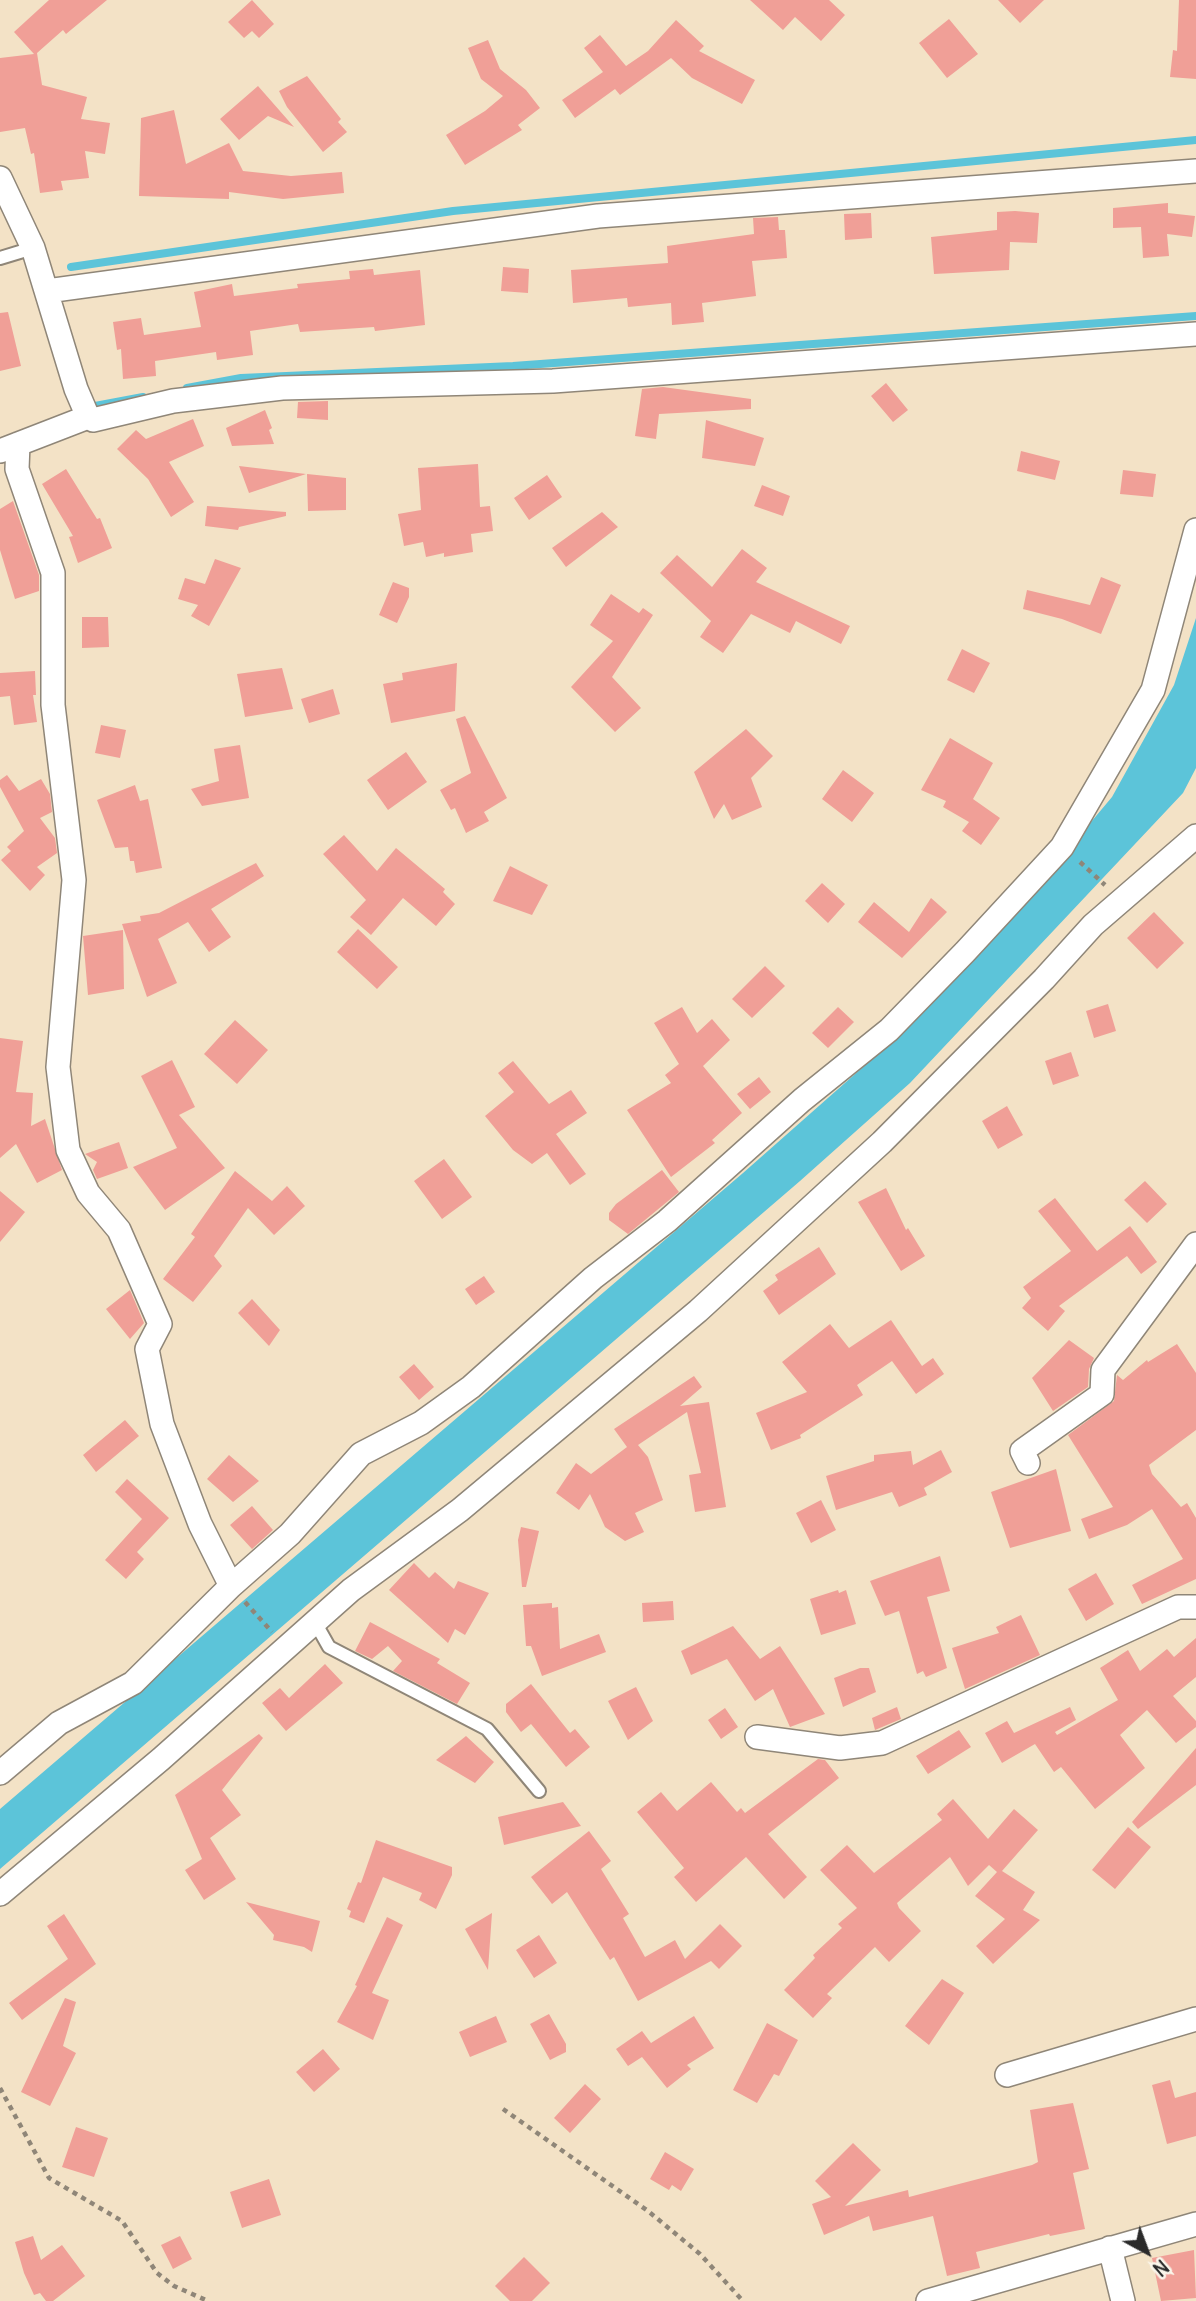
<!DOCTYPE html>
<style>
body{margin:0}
#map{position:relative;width:1196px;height:2301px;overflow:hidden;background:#f3e2c6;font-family:Delius,sans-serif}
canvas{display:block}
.north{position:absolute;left:1112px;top:2217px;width:70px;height:70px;-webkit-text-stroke:5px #fbf7ec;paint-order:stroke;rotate:139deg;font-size:19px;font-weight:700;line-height:28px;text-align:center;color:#2b2b2b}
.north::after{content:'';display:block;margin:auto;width:24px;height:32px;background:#2b2b2b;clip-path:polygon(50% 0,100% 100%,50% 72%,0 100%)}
</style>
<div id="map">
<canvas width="1196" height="2301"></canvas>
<div class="north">N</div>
</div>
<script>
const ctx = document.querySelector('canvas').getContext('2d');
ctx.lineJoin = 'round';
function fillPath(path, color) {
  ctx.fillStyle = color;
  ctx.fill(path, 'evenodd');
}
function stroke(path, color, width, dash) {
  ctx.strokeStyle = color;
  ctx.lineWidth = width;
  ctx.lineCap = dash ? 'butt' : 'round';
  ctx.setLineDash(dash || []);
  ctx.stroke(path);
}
const water = new Path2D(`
 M1196 618V768L1183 793 910 1083 800 1181 0 1869V1809L743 1173 897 1037 1002 928 1112 797 1174 685Z`);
const stream = new Path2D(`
 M71 267 453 211 1196 140
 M187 388 241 378 513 366 1196 316
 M95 406 143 397`);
const building = new Path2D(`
 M49 0H107L66 34 63 30 37 53 42 85 87 97 81 119 110 123 105 154 85 151 89 178 61 181 63 190 40 193 34 153 31 154 25 128 0 132V58L34 54 14 32Z
 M252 0 274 24 259 38 252 31 244 38 228 22Z
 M750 0H829L845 15 821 41 795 17 783 30Z
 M998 0H1044L1020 23Z
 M1179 0H1196V79L1170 77 1173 50 1177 51Z
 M949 19 978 54 947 78 919 43Z
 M676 20 704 46 699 51 755 80 742 104 692 78 671 58 620 95 615 89 575 118 562 100 603 72 584 48 600 35 626 66 648 51Z
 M488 40 500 69 526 90 540 108 518 125 522 130 465 165 446 135 485 111 503 96 481 79 468 48Z
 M307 76 341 119 338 122 347 132 323 152 287 107 279 91Z
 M258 86 294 127 268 116 239 140 220 119Z
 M174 110 186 164 229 143 243 171 291 176 342 172 344 193 283 199 229 192V199L139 196 141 118Z
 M1168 203V213L1195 216 1192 237 1167 234 1169 256 1143 258 1141 227 1113 228V208Z
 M1015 211 1039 213 1037 243 1010 242 1009 270 934 274 931 237 997 230V212Z
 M871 213 872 238 845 240 844 214Z
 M778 217 779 230H785L787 258 752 261 756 296 702 303 704 322 672 325 671 303 628 307 627 298 573 303 571 270 668 263 667 246 754 234 753 218Z
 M503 267 529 269 528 293 501 291Z
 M373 269 374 275 420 270 425 325 375 331 374 327 300 332 298 324 250 331 253 355 217 360 216 352 155 361 156 376 123 379 121 349 117 350 113 322 141 318 144 335 201 327 194 292 232 284 234 296 298 288 297 284 350 279 349 271Z
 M8 312 21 366 0 371V313Z
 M886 383 908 410 893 422 871 396Z
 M663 387 751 399V409L659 414 656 439 635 436 642 389Z
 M328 401V420L297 418 298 402Z
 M265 410 272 428 269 430 274 444 232 446 226 428Z
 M193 419 204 446 169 462 194 502 171 517 148 479 117 449 136 430 146 439Z
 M706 420 764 438 755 466 702 458Z
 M1021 451 1060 461 1055 480 1017 471Z
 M478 464 480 507 490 506 493 531 471 534 473 552 444 557V553L426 557 423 542 404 546 398 514 421 510 418 468Z
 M239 466 306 474 249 493Z
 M66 469 97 519 100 518 112 548 78 563 69 537 73 536 42 484Z
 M1123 470 1156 474 1153 497 1120 494Z
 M307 474 346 478V510L308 511Z
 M547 475 562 497 529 520 514 498Z
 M762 485 790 496 783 516 754 506Z
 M13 501 39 575V591L15 599 0 550V509Z
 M207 506 286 512V516L239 527 238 530 205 526Z
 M602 512 618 527 566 567 552 548Z
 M742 549 767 568 756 582 850 626 841 644 796 621 790 633 751 614 723 653 700 637 711 621 660 573 677 555 712 587Z
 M215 559 241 568 209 626 191 616 198 605 178 599 185 578 205 584Z
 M1101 577 1121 585 1101 634 1062 619 1023 609 1027 590 1090 605Z
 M393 582 409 588V597L397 623 379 615Z
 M611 594 639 613 643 608 653 615 612 677 641 708 615 732 571 687 613 641 590 625Z
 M82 617H108L109 647 82 648Z
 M962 649 990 663 974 693 947 680Z
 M457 663 455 711 391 723 383 684 403 680 402 673Z
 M282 668 293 709 245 717 237 674Z
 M35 671 36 695H33L37 722 14 725 10 696 0 697V673Z
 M333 689 340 714 309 723 301 699Z
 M465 716 507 798 484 812 489 821 466 833 455 808 451 810 440 790 471 773 456 719Z
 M101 725 126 730 120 758 95 753Z
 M746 729 773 756 751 778 762 807 732 820 724 804 714 819 694 772Z
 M950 738 993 763 973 799 1000 818 981 845 962 831 969 822 943 807 946 801 921 790Z
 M240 745 249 798 202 806 191 789 219 781 214 749Z
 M406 752 427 782 388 810 367 780Z
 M843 770 874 793 852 822 822 799Z
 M7 775 19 791 41 779 50 794 52 812 40 818 55 838 57 853 37 867 45 875 30 891 1 860 11 851 7 847 24 831 0 787V780Z
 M135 785 140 801 148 799 162 868 136 873 134 861H130L128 847 115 848 97 800Z
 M344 835 377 871 396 848 445 889 443 892 455 904 436 926 403 898 371 935 350 917 366 900 323 854Z
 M256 863 264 876 211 909 231 937 209 952 188 922 158 939 177 983 147 997 122 924 141 921 140 916 159 913Z
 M510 866 548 885 532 915 493 901Z
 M822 883 845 904 828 923 805 901Z
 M931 898 947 912 902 958 858 922 874 902 909 932Z
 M1154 912 1184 943 1157 969 1127 938Z
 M358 929 398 967 377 989 337 952Z
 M123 930 124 989 88 995 83 936Z
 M765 966 785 986 752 1018 732 999Z
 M1108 1004 1116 1031 1094 1038 1086 1011Z
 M682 1007 697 1033 712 1019 730 1040 703 1066 742 1113 712 1140 715 1143 671 1177 627 1110 671 1083 665 1075 679 1064 654 1023Z
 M838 1007 854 1022 828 1048 812 1033Z
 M235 1020 268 1050 237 1084 204 1054Z
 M0 1038 23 1041 16 1092 33 1093 31 1126 45 1119 62 1170 37 1183 16 1144 0 1158Z
 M1071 1052 1079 1076 1053 1085 1045 1061Z
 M172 1060 195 1107 179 1115 225 1168 165 1210 133 1167 177 1148 141 1076Z
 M513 1061 549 1104 571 1090 587 1113 556 1134 586 1174 570 1185 547 1153 532 1164 513 1150 485 1116 514 1092 498 1073Z
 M759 1077 771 1092 750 1109 737 1094Z
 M1007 1106 1023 1135 998 1149 982 1121Z
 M119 1142 128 1168 97 1179 93 1170 97 1162 85 1154Z
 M444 1159 472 1197 442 1219 414 1181Z
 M662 1170 679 1192 628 1234 609 1220V1213L616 1204Z
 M235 1171 272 1201 287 1186 305 1206 274 1235 248 1208 214 1256 222 1266 193 1302 163 1279 195 1237 191 1234Z
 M1145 1181 1167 1204 1147 1223 1124 1200Z
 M886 1188 906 1230 908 1228 925 1256 901 1271 858 1202Z
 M0 1191 25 1212 0 1242Z
 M1055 1198 1097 1251 1130 1226 1157 1262 1141 1274 1127 1256 1059 1306 1065 1311 1048 1331 1022 1308 1031 1298 1023 1287 1071 1251 1038 1211Z
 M819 1247 836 1274 779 1315 763 1291 778 1280 775 1275Z
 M484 1276 495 1292 476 1305 465 1289Z
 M130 1290 144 1323 130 1339 106 1309Z
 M252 1299 280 1330 269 1346 238 1313Z
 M891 1320 922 1366 933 1358 944 1374 916 1394 892 1361 857 1385 863 1395 800 1435 801 1438 771 1450 756 1413 807 1392 782 1362 830 1324 849 1348Z
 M1069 1340 1094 1358 1089 1369 1088 1387 1053 1411 1032 1378Z
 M1177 1344 1196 1373V1430L1149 1465 1152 1474 1181 1507 1187 1503 1196 1518V1579L1142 1604 1132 1585 1183 1559 1152 1509 1127 1525 1089 1539 1081 1519 1113 1507 1068 1435 1114 1401 1117 1375 1123 1380 1147 1360 1148 1362Z
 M414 1364 434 1387 419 1400 399 1377Z
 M694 1376 702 1387 680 1406 709 1402 726 1507 695 1512 689 1475 701 1473 687 1412 638 1445 648 1457 663 1500 635 1513 644 1532 625 1541 605 1527 590 1494 579 1510 556 1493 576 1463 591 1474 627 1447 614 1429Z
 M125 1420 139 1436 96 1472 83 1455Z
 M941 1450 952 1472 924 1488 927 1495 899 1507 892 1492 836 1510 826 1476 874 1461V1455L911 1451 913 1465Z
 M229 1455 259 1481 233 1502 207 1479Z
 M1056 1469 1071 1531 1010 1548 991 1492Z
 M127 1479 169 1518 137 1552 144 1559 126 1579 105 1560 142 1519 115 1492Z
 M821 1500 836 1530 811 1543 796 1513Z
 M252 1506 273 1530 252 1549 230 1525Z
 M521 1527 539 1531 526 1587H522L518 1540Z
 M940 1556 950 1591 927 1597 947 1668 926 1677 923 1671 917 1674 899 1611 885 1616 870 1581Z
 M414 1563 429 1578 435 1572 454 1589 458 1581 489 1593 465 1635 455 1629 448 1643 389 1590Z
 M1096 1573 1114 1604 1086 1621 1068 1589Z
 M838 1590 839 1593 846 1590 856 1624 821 1635 810 1599Z
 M673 1601 674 1620 643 1622 642 1603Z
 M552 1603V1608L558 1607 560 1649 599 1634 606 1652 542 1676 531 1646H526L523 1605Z
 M1021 1615 1040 1655 965 1689 952 1648 999 1633 996 1627Z
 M370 1622 440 1659 437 1663 470 1683 457 1704 393 1671 402 1661 388 1646 372 1659 355 1651Z
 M733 1626 760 1659 780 1646 825 1714 790 1727 773 1689 755 1701 727 1659 691 1675 681 1651Z
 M1196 1638V1677L1173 1696 1196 1721V1727L1176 1743 1147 1710 1120 1735 1145 1768 1095 1809 1061 1767 1054 1772 1035 1744 1002 1763 985 1733 1007 1721 1014 1733 1070 1707 1076 1720 1055 1732 1057 1735 1118 1700 1100 1668 1128 1650 1140 1671 1167 1649 1174 1657Z
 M325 1664 343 1683 286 1731 262 1703 280 1688 289 1698Z
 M860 1668H869L876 1692 843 1707 834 1678Z
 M531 1684 570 1733 575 1729 590 1747 566 1767 531 1724 521 1732 506 1712V1704Z
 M636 1687 653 1721 628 1740 608 1701Z
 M897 1707 901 1719 875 1730 872 1718Z
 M725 1708 738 1727 721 1739 708 1720Z
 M959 1730 971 1747 928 1774 916 1756Z
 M259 1734 263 1738 222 1790 241 1815 210 1838 236 1879 204 1900 185 1870 202 1859 175 1795Z
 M466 1736 494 1762 475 1783 436 1760Z
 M1196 1748V1785L1138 1829 1132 1822Z
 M818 1759 825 1760 839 1778 768 1834 807 1877 784 1899 746 1857 696 1902 674 1877 684 1868 637 1812 661 1792 677 1811 711 1782 737 1812 741 1808 745 1813Z
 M953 1799 988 1839 1014 1809 1038 1830 1002 1871 1035 1892 1023 1910 1040 1920 993 1964 976 1946 1005 1919 975 1896 997 1872 989 1865 968 1886 950 1857 897 1903 899 1908 921 1931 889 1962 875 1947 827 1994 832 1998 813 2018 784 1990 815 1958 813 1955 842 1928 838 1924 857 1908 820 1870 847 1845 874 1873 942 1820 937 1814Z
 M563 1802 581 1826 504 1845 498 1817Z
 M1128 1827 1151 1847 1115 1889 1092 1870Z
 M589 1831 611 1861 601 1869 629 1914 623 1918 645 1957 675 1940 685 1959 720 1924 742 1946 719 1969 711 1961 638 2001 614 1957 610 1960 567 1892 552 1904 531 1877Z
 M376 1840 452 1867V1875L436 1909 419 1900 422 1893 383 1877 364 1923 349 1917 351 1911 347 1909 358 1882 361 1883Z
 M246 1902 320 1921 312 1952 304 1947 273 1940 274 1935Z
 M492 1913 488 1970 465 1929Z
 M64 1914 96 1964 22 2020 9 2003 68 1959 47 1926Z
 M387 1917 403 1925 372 1993 389 2000 373 2040 337 2022 357 1986 355 1985Z
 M539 1935 557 1963 534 1978 516 1950Z
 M942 1979 964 1993 929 2045 905 2026Z
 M65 1998 76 2002 63 2046 76 2053 50 2106 21 2092Z
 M549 2014 566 2044V2052L550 2060 530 2024Z
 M496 2016 507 2042 470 2057 459 2032Z
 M694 2016 714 2048 687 2065 691 2069 667 2088 642 2057 628 2066 616 2049 642 2031 651 2043Z
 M767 2023 798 2040 779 2076 774 2074 757 2103 733 2090Z
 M323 2049 340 2069 314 2092 296 2072Z
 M1170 2080 1175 2098 1196 2092V2136L1167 2144 1152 2085Z
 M585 2084 601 2099 570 2133 554 2118Z
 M1073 2103 1089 2169 1073 2173 1085 2229 1050 2236 1049 2234 976 2252 980 2268 947 2276 933 2216 873 2231 869 2216 824 2235 812 2204 831 2197 815 2181 853 2143 881 2170 845 2206 908 2190 909 2197 1032 2165 1038 2162 1030 2110Z
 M76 2127 108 2138 94 2177 62 2167Z
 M665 2152 694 2169 681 2191 672 2185 669 2190 650 2179Z
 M269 2179 281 2215 242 2228 230 2192Z
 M33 2236 41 2260 62 2245 85 2276 53 2301H46L40 2293 34 2295 24 2273 15 2242Z
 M180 2236 192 2259 173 2269 161 2245Z
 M1194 2250 1196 2298 1161 2301 1152 2258Z
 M524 2257 550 2283 532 2301H510L495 2286Z`);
const path = new Path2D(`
 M1080 862 1105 885
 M245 1602 272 1632
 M0 2088 49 2178 122 2221 157 2273 174 2286 208 2301
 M503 2109 648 2211 700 2254 743 2301`);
const service = new Path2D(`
 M0 258 33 248
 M316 1624 329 1647 487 1729 539 1791`);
const minor = new Path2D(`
 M0 178 33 248 76 389 88 417
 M47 291 598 216 1196 171
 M18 444 17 469 53 573V705L74 880 58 1067 68 1150 88 1193 119 1230 160 1324 147 1349 162 1424 200 1524 231 1586
 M0 451 88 417 93 420 173 401 282 388 553 381 1196 334
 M1028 1463 1022 1451 1102 1394 1103 1370 1196 1244
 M757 1737 840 1748 882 1743 1178 1607H1196
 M0 1773 59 1723 133 1683 231 1586 290 1534 361 1454 421 1423 471 1387 593 1278 667 1221 802 1100 889 1030 965 952 1062 847 1153 690 1196 530
 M0 1894 161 1759 351 1590 460 1510 698 1311 882 1142 1044 979 1093 925 1196 836
 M1007 2075 1196 2019
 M1110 2248 1123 2301
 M928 2301 1196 2224`);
fillPath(water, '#5cc4d9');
stroke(stream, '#5cc4d9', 8);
fillPath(building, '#f09f97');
stroke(service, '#8f8678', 16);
stroke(minor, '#8f8678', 26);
stroke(path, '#8f8678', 4.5, [5, 5]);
stroke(service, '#fff', 12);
stroke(minor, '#fff', 23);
</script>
